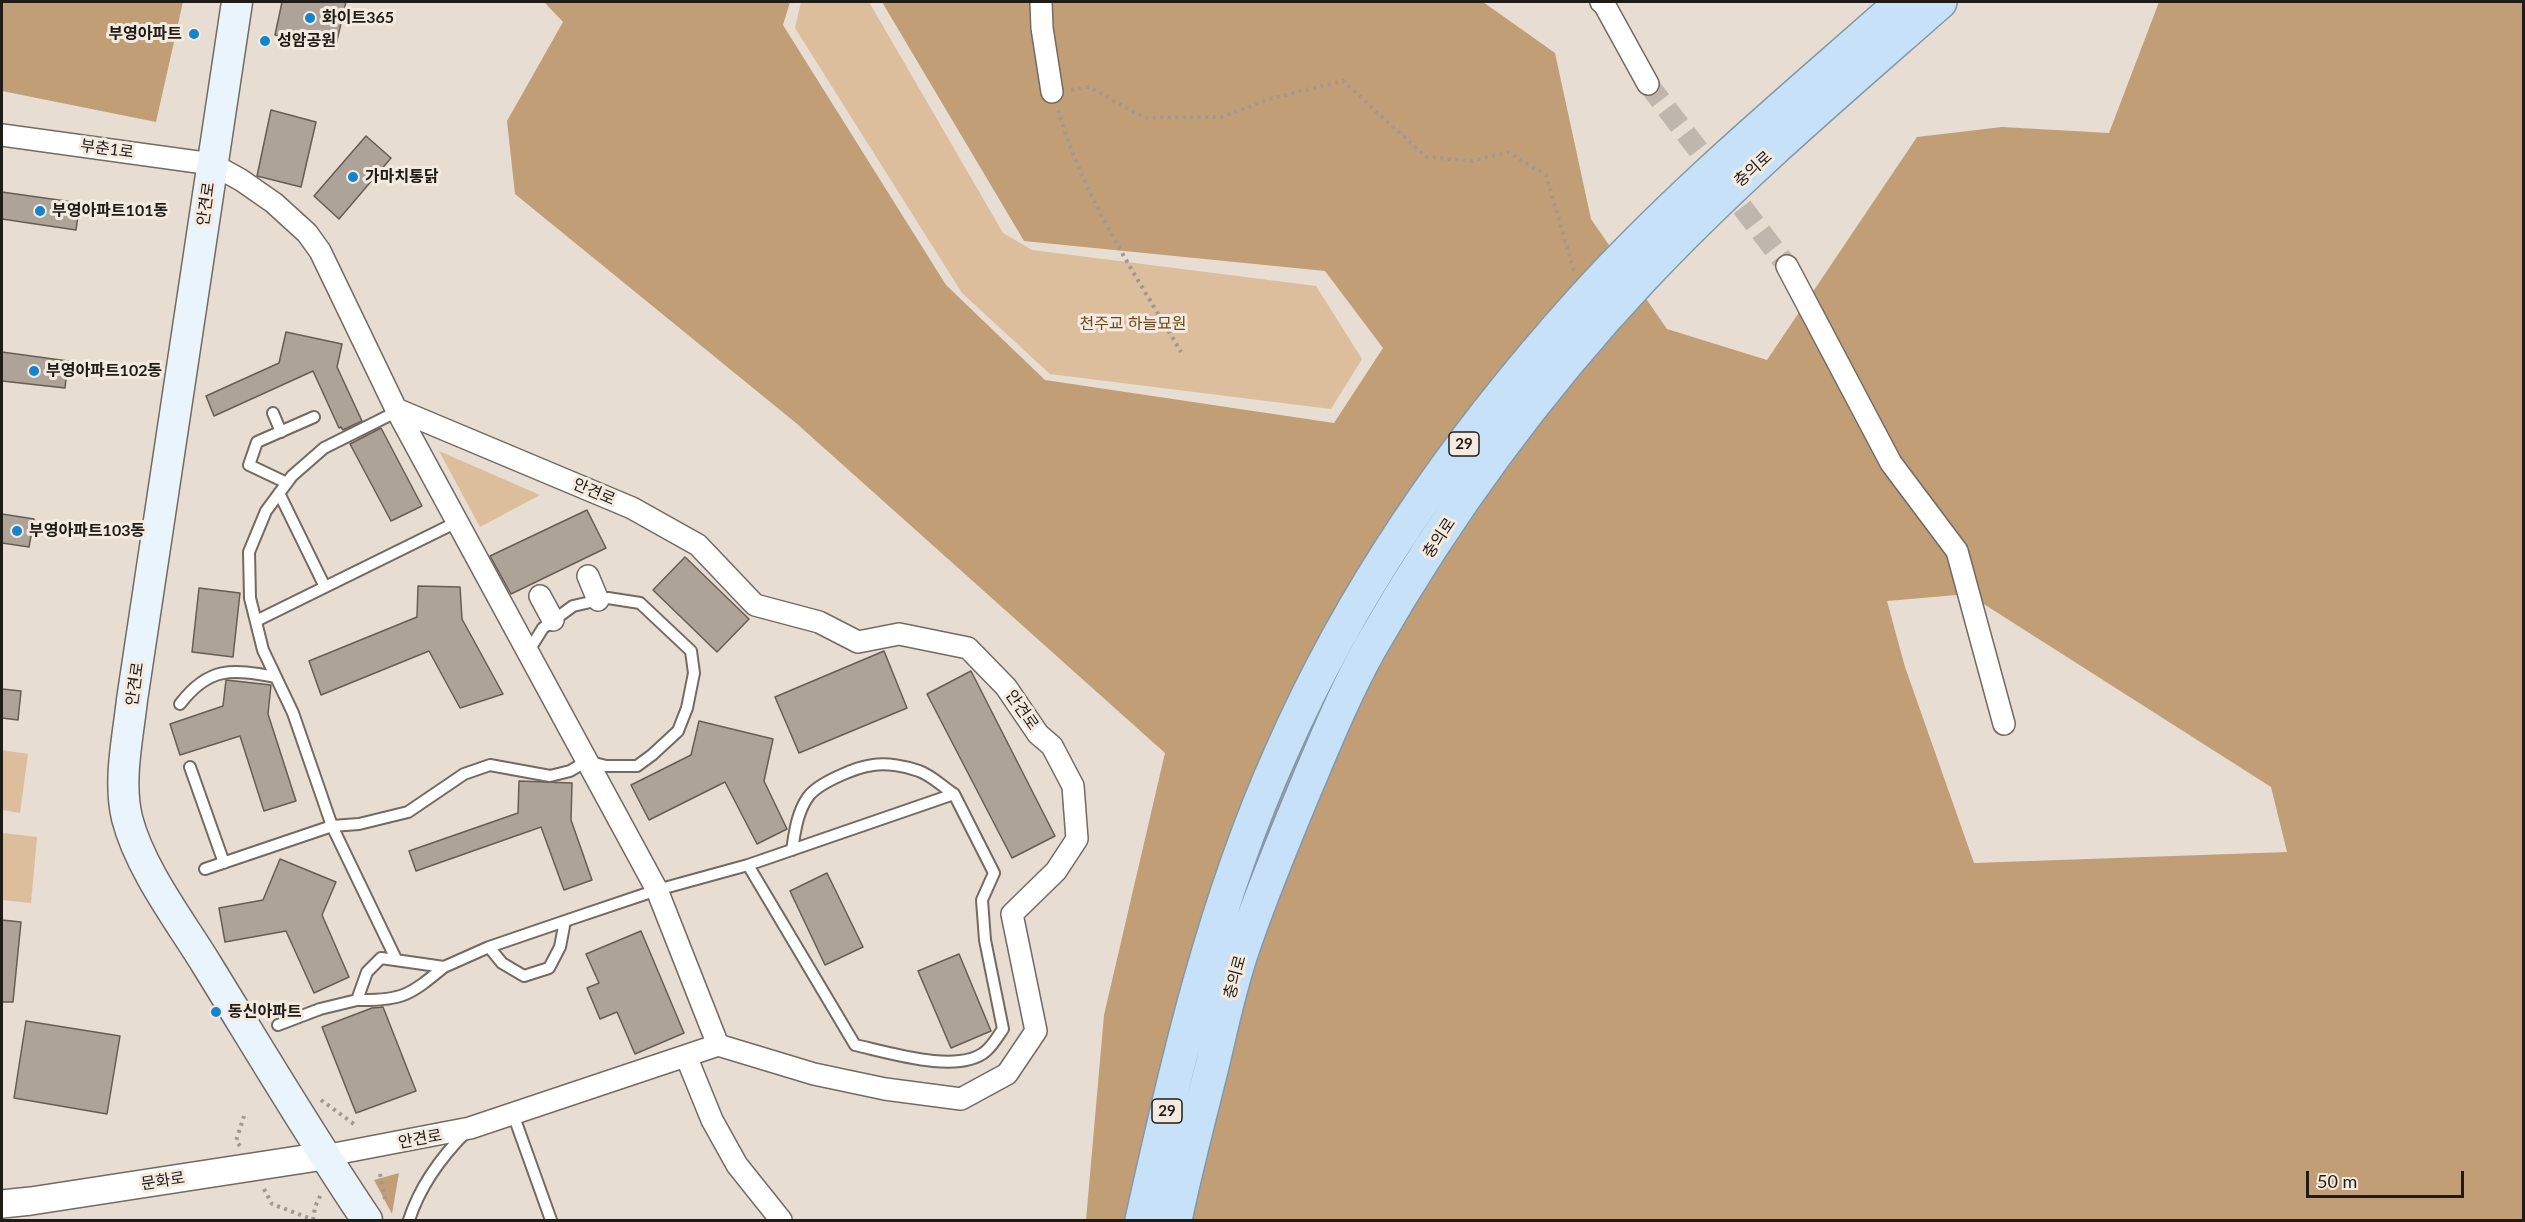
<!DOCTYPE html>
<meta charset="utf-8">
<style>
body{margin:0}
#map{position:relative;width:2525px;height:1222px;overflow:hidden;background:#e7ddd2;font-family:Lato,sans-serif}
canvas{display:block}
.frame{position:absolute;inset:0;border:3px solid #1f1c18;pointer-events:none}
.scale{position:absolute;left:2306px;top:1171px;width:158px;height:27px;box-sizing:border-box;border:3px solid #1f1c18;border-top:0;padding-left:8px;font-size:18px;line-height:21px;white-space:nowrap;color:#1f1c18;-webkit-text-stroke:4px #f4eadf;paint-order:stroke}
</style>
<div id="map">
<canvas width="2525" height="1222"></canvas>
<div class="frame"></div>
<div class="scale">50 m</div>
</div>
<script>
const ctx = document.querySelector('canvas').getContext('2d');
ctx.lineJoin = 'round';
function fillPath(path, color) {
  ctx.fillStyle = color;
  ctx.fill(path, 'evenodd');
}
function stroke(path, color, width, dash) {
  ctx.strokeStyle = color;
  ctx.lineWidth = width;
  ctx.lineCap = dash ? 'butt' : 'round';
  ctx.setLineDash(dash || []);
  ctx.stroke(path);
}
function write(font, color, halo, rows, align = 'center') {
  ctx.font = font + ' Lato,"Noto Sans KR",sans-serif';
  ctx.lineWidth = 6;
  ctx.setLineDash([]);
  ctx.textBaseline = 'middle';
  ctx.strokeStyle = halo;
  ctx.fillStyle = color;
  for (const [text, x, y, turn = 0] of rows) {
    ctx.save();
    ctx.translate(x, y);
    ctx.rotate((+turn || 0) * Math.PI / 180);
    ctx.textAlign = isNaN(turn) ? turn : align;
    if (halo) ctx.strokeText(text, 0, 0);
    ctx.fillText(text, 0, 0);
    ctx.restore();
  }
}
const green = new Path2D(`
 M801 2H869L1003 233 1032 250 1316 286 1362 359 1331 409 1050 374 962 293 795 28Z
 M439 451 540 495 480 527Z
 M2 750 28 754 20 813 2 810Z
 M2 833 37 837 31 903 2 900Z`);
const forest = new Path2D(`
 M2 2H183L156 122 2 91Z
 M544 2H790L783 25 946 285 1045 380 1334 423 1383 348 1325 271 1024 241 882 2H1483L1555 53 1591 219 1667 329 1767 360 1917 137 2002 127 2109 133 2159 2H2523V1220H1086L1104 1015 1165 753 796 423 515 194 507 121 563 22ZM1968 594 2271 787 2287 852 1974 863 1905 667 1887 601Z
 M399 1173 392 1214 374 1180Z`);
const building = new Path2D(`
 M282 2H346L335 49 275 35Z
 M271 110 316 122 301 187 257 176Z
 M366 136 391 158 339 219 314 196Z
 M2 192 80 203 76 230 2 219Z
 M286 332 342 344 337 367 362 421 343 430 341 427 339 428 313 371 214 416 206 396 279 363Z
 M2 352 68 361 65 388 2 381Z
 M381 428 422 506 391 521 350 444Z
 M587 510 606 548 511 594 490 556Z
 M2 514 34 519 29 547 2 543Z
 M685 557 749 619 717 652 653 590Z
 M418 586 460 587 462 619 503 694 460 708 429 651 321 695 309 661 417 617Z
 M199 588 240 593 233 657 192 652Z
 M884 651 907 708 799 753 775 697Z
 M971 671 1055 836 1012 858 927 694Z
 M226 680 271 685 268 714 296 801 264 811 240 736 180 755 170 724 223 706Z
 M2 689 21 691 18 720 2 718Z
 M699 721 773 739 764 781 787 829 757 844 725 782 649 820 631 785 691 755Z
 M519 781 572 783 571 820 592 880 564 890 541 827 416 871 409 851 518 813Z
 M280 859 336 882 322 915 349 977 314 993 286 931 225 942 219 908 263 900Z
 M827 873 863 947 825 965 790 891Z
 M2 920 21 922 13 1002H2Z
 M641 931 684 1033 635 1054 617 1012 600 1019 587 988 599 983 586 954Z
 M959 954 991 1031 951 1048 918 971Z
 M383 1007 416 1091 356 1113 322 1027 372 1008Z
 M26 1021 120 1036 107 1114 14 1098Z`);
const minorTunnel = new Path2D(`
 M1648 84 1787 266`);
const path = new Path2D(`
 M1071 90 1089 87 1145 118 1221 117 1273 98 1343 81 1426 157 1472 161 1508 152 1546 175 1574 271
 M1058 110C1083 197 1135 274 1181 352
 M321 1100 354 1124
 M240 1146 236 1141 244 1116
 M380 1174 385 1199
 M264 1189 272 1204 314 1220
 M313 1220 315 1207 321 1194`);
const service = new Path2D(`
 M273 413 281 432
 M287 483 249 465 257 442 314 417
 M279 493 325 587
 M256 621 457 522
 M180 704C209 666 232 669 276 677
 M190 767 224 863
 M792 850C795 831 797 813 808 797 818 783 856 767 873 765 887 763 906 766 919 771 931 775 943 787 954 794
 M205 869 332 826 359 824 408 812 464 774 490 765 550 776 570 771 587 761 606 766H637L652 755 678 731 687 708 694 673 691 651 640 603 608 598 573 606 543 628 528 652
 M489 947 502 963 524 976 549 968 560 947 565 921
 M396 959 332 826 293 713 263 650 250 598 249 552 266 511 292 476 324 448 388 416 396 409
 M357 1000C402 1001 410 995 444 967
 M278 1025 320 1009 357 1000 367 972 381 958 444 967 489 947 565 921 657 890 748 865 855 1045C887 1052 959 1075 986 1051 993 1045 998 1036 1003 1029L985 940 982 900 994 873 954 794 748 865
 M513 1114 551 1220
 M409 1220C420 1186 442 1156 467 1131`);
const minor = new Path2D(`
 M1041 2 1042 28 1052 92
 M1601 2 1604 4 1648 84
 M2 135 212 164 241 180 274 203 307 233 320 251 396 409 657 890 718 1045
 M1787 266 1891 463 1957 551 2004 724
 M588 576 598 600
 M540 596 553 620
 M686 1056 712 1120 737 1165 781 1220
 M324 1156 470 1128 718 1045 814 1074 885 1089 961 1099 1007 1074 1036 1031 1012 914 1056 871 1077 839 1073 786 1052 746 1038 734 1006 687 968 648 899 634 858 642 819 622 755 605 698 545 632 508 396 409`);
const tertiary = new Path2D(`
 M2 1204 31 1201 324 1156`);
const secondary = new Path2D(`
 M237 2 132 700C128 737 118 780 127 818 140 869 180 921 207 965 260 1051 311 1137 367 1220`);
const trunk = new Path2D(`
 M1142 1220C1177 1062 1214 902 1281 753 1354 586 1461 434 1583 299 1681 191 1794 98 1902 2
 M1175 1220C1186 1167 1200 1115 1213 1062 1222 1024 1230 985 1243 948 1262 892 1285 837 1308 782 1327 737 1346 691 1370 648 1445 516 1538 389 1642 278 1734 180 1839 91 1940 2`);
const markers = [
 [310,18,6,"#1384cd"],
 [194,34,6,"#1384cd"],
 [265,41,6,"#1384cd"],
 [353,177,6,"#1384cd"],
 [40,211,6,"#1384cd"],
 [34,371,6,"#1384cd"],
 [17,531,6,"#1384cd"],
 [216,1012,6,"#1384cd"]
];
const shields = [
 [1464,444,30],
 [1167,1111,30]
];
const shieldNames = [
 ["29",1464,444],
 ["29",1167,1111]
];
const poiNames = [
 ["화이트365",322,18],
 ["부영아파트",182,34,"right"],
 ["성암공원",277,41],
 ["가마치통닭",365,177],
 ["부영아파트101동",52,211],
 ["부영아파트102동",46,371],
 ["부영아파트103동",29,531],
 ["동신아파트",228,1012]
];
const streetNames = [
 ["부춘1로",107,149,8],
 ["충의로",1753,169,-42],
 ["안견로",206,204,-82],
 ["안견로",594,492,23],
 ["충의로",1439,538,-56],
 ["안견로",135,684,-82],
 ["안견로",1022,710,55],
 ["충의로",1235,977,-75],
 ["안견로",420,1139,-10],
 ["문화로",163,1181,-9]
];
const parkNames = [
 ["천주교 하늘묘원",1133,324]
];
fillPath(green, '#dcbd9c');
fillPath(forest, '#c29e77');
fillPath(building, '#ada399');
stroke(building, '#665d54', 1.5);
stroke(minorTunnel, '#bfb6ad', 21, [21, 10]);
stroke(service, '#736a61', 14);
stroke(minor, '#736a61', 24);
stroke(tertiary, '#736a61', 30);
stroke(secondary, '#736a61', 33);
stroke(trunk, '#8398a8', 36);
stroke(path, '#a19991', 4, [3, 4.5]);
stroke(service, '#fff', 10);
stroke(minor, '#fff', 21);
stroke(tertiary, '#fff', 27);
stroke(secondary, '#eaf4fc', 30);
stroke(trunk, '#c7e2f8', 33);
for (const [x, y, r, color] of markers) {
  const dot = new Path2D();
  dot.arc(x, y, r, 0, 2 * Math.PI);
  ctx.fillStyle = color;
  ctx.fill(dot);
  stroke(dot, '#f4eadf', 2);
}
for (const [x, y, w] of shields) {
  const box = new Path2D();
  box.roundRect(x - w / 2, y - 12, w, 24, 4.5);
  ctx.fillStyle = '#f4eadf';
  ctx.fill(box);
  stroke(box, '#1f1c18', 1.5);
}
write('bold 15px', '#1f1c18', null, shieldNames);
write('bold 16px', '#1f1c18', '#f4eadf', poiNames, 'left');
write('16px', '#1f1c18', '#f4eadf', streetNames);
write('16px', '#6e491b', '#f4eadf', parkNames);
</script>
